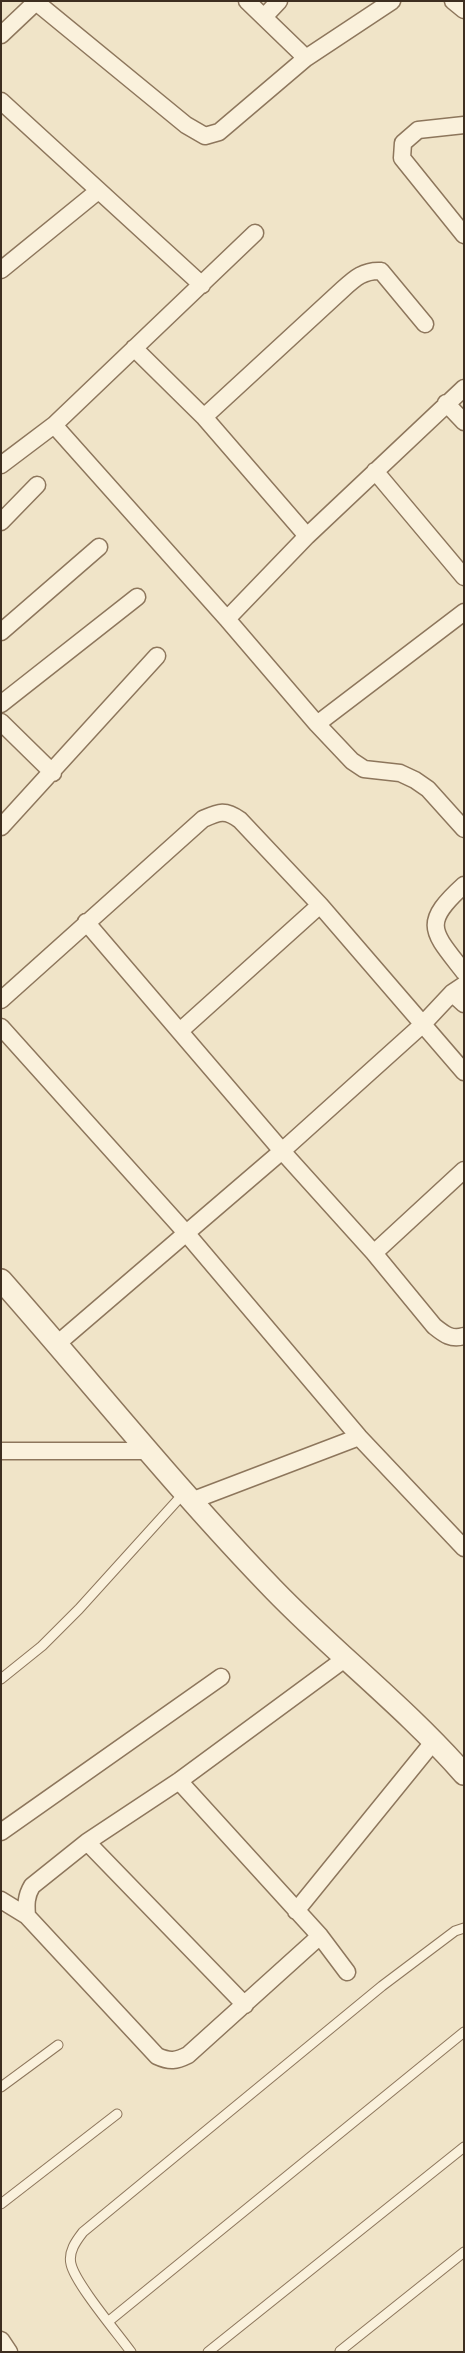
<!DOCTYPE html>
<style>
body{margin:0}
#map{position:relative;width:465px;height:2353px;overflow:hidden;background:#f0e4c8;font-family:Merriweather,serif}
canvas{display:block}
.frame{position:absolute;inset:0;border:2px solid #3d2e20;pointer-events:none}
</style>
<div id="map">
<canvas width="465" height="2353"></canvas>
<div class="frame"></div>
</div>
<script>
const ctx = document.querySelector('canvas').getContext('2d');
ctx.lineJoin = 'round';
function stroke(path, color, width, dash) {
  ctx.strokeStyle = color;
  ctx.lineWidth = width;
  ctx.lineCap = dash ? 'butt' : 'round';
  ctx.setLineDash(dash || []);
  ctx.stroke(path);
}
const service = new Path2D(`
 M1 1679 42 1646 79 1609 184 1493
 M1 2087 58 2045
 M1 2204 117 2114
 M109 2321 464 2032
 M340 2351 464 2252
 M131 2352C118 2334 75 2283 71 2264 68 2252 76 2241 83 2232L382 1986 455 1931 464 1928
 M208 2352 464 2147`);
const minor = new Path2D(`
 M247 1 306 58
 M453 1 464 10
 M36 2 186 125 205 136 219 132 306 58 392 1
 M264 17 279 1
 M1 35 37 1
 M1 101 202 285
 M464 125 418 130 403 143 402 158 464 235
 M255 233 54 425 227 619 317 724 352 761 364 769 400 773 415 780 428 789 464 829
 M1 270 98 191
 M134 348 204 417 307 536
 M446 403 464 422
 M204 417 343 289C355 278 364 270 381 271L425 324
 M1 465 54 425
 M375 471 464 577
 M1 522 37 485
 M227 619 307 536 464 388
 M1 632 99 547
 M1 704 137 597
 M1 722 53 773
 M317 724 464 612
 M1 827 157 656
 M464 885C421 924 432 931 464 972
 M86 922 282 1151 374 1253 434 1326C444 1334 451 1340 464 1336
 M452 993 464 1004
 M1 1000 203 819C219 812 225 809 240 820L320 905 464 1072
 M1 1027 187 1234 359 1437 464 1548
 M180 1031 320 905
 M374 1253 464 1170
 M57 1344 282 1151 422 1025 452 993 464 985
 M1 1451H149
 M191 1501 359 1437
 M179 1781 320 1936 347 1972
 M1 1832 221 1677
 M87 1842 245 2005
 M1 1900 27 1916
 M296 1911 434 1741
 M320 1936 188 2055C176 2061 170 2062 157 2056L27 1916C26 1904 26 1896 32 1886L87 1842 179 1781 346 1658
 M1 2340 9 2352`);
const tertiary = new Path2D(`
 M1 1280C92 1383 178 1491 274 1590 335 1653 405 1707 464 1774`);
stroke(service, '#8d765c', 11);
stroke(minor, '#8d765c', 19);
stroke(tertiary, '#8d765c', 24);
stroke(service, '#faf1dc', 9);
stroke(minor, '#faf1dc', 16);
stroke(tertiary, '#faf1dc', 21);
</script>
